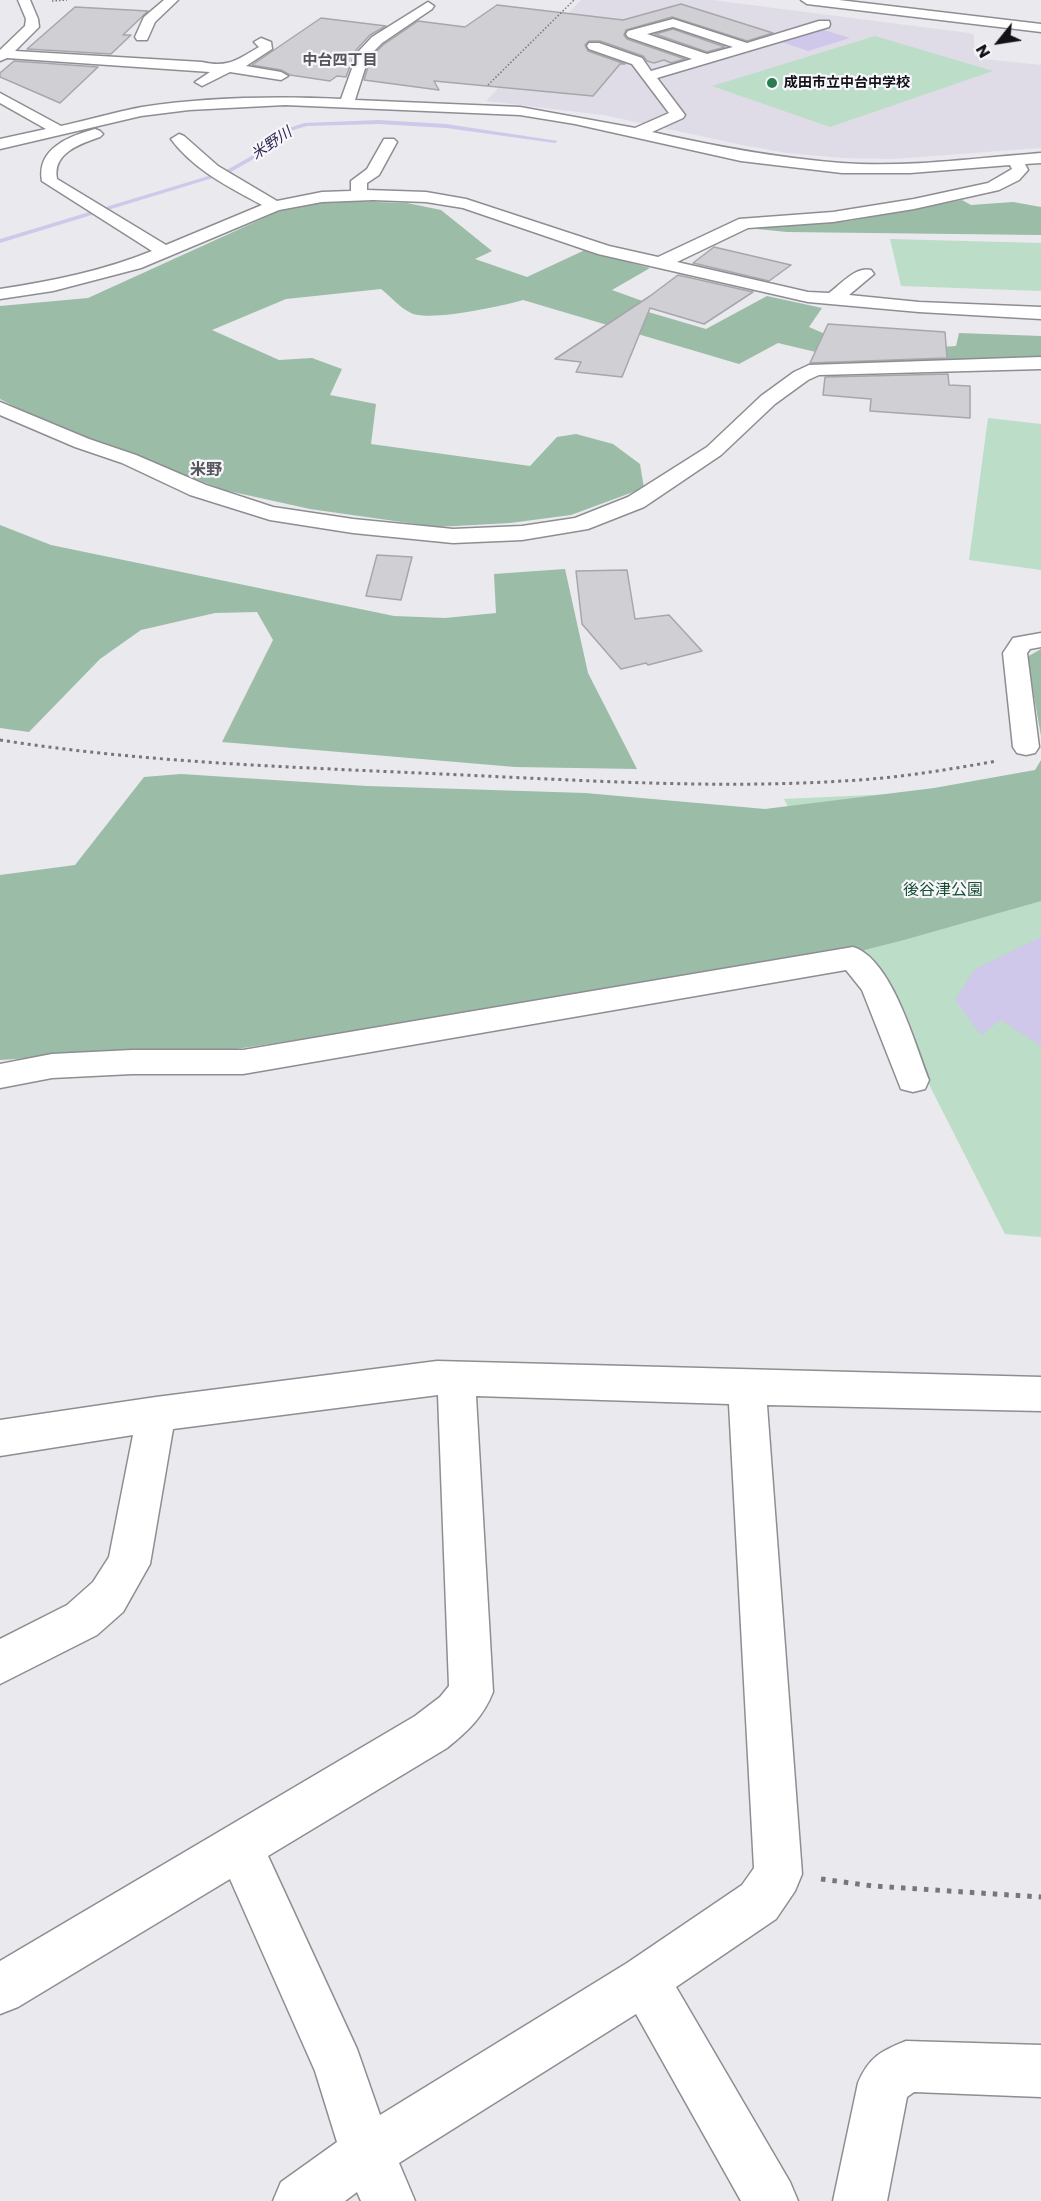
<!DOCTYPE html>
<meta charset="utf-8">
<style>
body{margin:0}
#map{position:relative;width:1041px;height:2201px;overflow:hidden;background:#eae9ee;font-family:Poppins,sans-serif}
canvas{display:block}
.north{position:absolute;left:969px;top:12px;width:60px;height:60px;-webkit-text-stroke:4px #f7f6fb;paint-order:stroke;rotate:240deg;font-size:16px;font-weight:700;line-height:24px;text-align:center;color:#131214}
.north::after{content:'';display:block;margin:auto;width:21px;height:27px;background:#131214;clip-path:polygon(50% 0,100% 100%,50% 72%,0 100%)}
</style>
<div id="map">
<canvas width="1041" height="2201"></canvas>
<div class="north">N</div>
</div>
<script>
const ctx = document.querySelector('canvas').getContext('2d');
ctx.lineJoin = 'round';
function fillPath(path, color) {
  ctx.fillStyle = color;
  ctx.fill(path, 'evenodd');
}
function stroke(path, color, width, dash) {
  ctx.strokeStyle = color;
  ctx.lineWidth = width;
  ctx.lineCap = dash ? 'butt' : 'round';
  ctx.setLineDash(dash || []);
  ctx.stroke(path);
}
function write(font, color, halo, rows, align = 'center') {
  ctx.font = font + ' Poppins,"Noto Sans JP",sans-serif';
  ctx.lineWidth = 4.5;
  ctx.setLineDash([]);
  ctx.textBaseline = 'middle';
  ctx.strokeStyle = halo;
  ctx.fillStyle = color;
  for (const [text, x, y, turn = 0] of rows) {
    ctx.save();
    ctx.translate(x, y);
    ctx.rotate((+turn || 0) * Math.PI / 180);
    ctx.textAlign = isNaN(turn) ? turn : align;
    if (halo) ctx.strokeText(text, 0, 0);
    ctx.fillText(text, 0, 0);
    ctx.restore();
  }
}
const built = new Path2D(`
 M581 0H712L969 33 974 35V55L984 59 1041 65V148L893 159 843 158 787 153 742 145 603 115 486 101Z`);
const green = new Path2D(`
 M875 36 993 71 830 127 712 86Z
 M890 239 1041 243V291L901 286Z
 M988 418 1041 424V570L969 560Z
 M1041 770V1237L1005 1234 784 799 999 789Z`);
const forest = new Path2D(`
 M962 200 971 205 1013 202 1041 207V235L787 232 747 228 849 221Z
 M347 201 407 203 441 210 492 251 475 259 527 277 585 250 650 268 612 290 648 303 638 309 706 329 767 296 822 308 809 327 848 344 909 349 956 346 959 333 1041 336V358L862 363 778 343 739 364 523 300C503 306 429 322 411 313 400 308 390 296 381 289L286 299 212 330 279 360 312 358 342 369 330 395 376 404 371 444 530 466 557 437 576 434 613 444 640 464 644 488 571 515 510 523 437 527 310 509 224 490 34 417 0 399V306L88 298 277 212 307 204Z
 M0 525 51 545 394 616 445 618 496 613 494 574 565 569 588 673 637 769 515 767 222 742 273 640 257 612 215 613 141 630 100 659 29 732 0 728Z
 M1041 649V736L1027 657Z
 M1041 760V901L904 940 817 962 216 1052 98 1054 0 1060V875L75 865 144 777 181 774 367 786 585 793 765 809 934 788 1035 770Z`);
const water = new Path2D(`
 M821 29 850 38 808 51 779 41Z
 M1041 937V1046L1001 1020 981 1035 955 1000 975 969Z`);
const stream = new Path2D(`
 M379 120 446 124 558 141 555 143 446 128 379 124 307 126 290 131 259 156 229 173 0 243V239L225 171 255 154 286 129 304 123Z`);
const building = new Path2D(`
 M681 4 773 33 747 41 672 17 626 30 624 35 627 39 685 59 671 63 664 60 654 63 647 61 643 56 600 41H589L585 45 588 51 625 64H620L593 96 434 81 439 90 364 80 371 57 383 45 418 21 465 27 497 5 623 20Z
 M75 7 148 11 123 35H131L111 54 27 49Z
 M321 18 386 26 370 35 356 50 346 77 337 76 330 81 290 75 281 70 252 65Z
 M673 29 725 47 707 52 655 34Z
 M14 61 98 67 60 103 0 77V73Z
 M714 247 791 265 769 281 693 263Z
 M678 275 753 292 704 324 650 308 622 377 576 372 581 362 555 359 650 296Z
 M828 324 945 332 947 358 810 363Z
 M948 374 949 385 970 386V418L870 411 871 399 823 395 825 377Z
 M377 555 412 557 401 600 366 596Z
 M627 570 635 619 669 615 702 651 648 665 646 663 621 669 582 624 576 571Z`);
const pathFar2 = new Path2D(`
 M52 1 67 0
 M488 85 574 0`);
const pathFar1 = new Path2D(`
 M0 740C146 763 293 767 441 774 580 780 719 790 858 780 905 777 951 769 997 761`);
const path = new Path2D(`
 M821 1879 873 1886 1041 1897`);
const minor = new Path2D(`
 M18 0H30L38 19 39 27 15 51 202 62C228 68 237 60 259 47L254 42 261 38 271 42 272 49 246 66 281 72 288 76 281 80 230 72 202 86 195 82 210 72 7 58 0 61V50L25 26 26 19Z
 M164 0H178L155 22 147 40H137L135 37 144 17Z
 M801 0H839L1041 24V32L807 4Z
 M428 2 434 6 432 9 382 43 369 56 355 100 520 107 635 128 669 113 632 64 589 49 587 46 589 43H599L642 58 651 71 692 59 628 37 626 34 628 31 673 19 747 43 819 21H829L830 24 829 27 657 78 685 115 683 118 652 132C714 146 777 158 841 163 907 168 975 158 1041 153V163L1025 164 1028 170 1019 180 999 190 914 209 833 222 748 228 677 262 808 292 829 293C841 284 856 266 871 270L874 274 849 295 919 302 1041 307V319L919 312 808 302 598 254 463 208 426 202 373 200 322 202 279 210 141 268 53 291 0 299V289C52 281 103 271 152 251L42 181C36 149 69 136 95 129L100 131 103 134 100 137C80 144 52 153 57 179L166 245 262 205C229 187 194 170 171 139L179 134 184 136 218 166 277 201 322 192 351 191V181L367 169 384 139H394L397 142 379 175 367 183V190L426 192 466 199 609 246 658 257 739 219 833 212 914 199 988 183 1012 169 1010 165 910 173H842L741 161 575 124 520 115 285 105 189 110 141 116 0 149V139L46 129 0 103V93L61 126C88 120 115 112 142 107 208 97 275 96 341 99L358 52 372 37ZM673 27 733 47 707 54 647 34Z
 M1041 357V369L819 375 808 380 775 404 721 455 644 507 588 529 522 540 453 543 353 533 270 520 190 495 122 463 75 447 0 415V402L89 439 136 455 206 485 273 507 353 519 453 529 522 526 575 518 628 497 707 447 761 396 794 372 809 365Z
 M1041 633V647L1030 649 1027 653 1039 747 1035 753 1026 755 1017 753 1013 747 1003 653 1013 638Z
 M853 947C892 959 915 1045 929 1080L925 1089 913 1092 901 1089 862 990 846 970 243 1074H132L52 1078 0 1088V1064L52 1054 132 1050H243Z
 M437 1361 1041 1377V1411L767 1405 802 1874 795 1891 776 1919 676 1987 790 2182 798 2201H741L636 2014 399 2163 415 2201H361L357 2192 345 2201H273L281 2182 337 2142 315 2071 230 1879 18 2007 0 2014V1961L415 1716 440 1697 449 1686 438 1395 173 1429 150 1564 123 1612 97 1635 0 1684V1639L67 1605 93 1582 109 1557 133 1435 0 1456V1420L156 1397ZM476 1396 729 1404 754 1868 742 1885 627 1963 380 2115 357 2049 268 1856 447 1748C468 1731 483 1717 493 1692Z
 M906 2041 1041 2045V2097L914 2092 907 2097 887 2201H833L858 2083C869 2057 881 2051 906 2041Z`);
const markers = [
 [772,83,6,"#297e51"]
];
const farPoinames = [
 ["成田市立中台中学校",784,83]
];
const farNeighbourhoodnames = [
 ["中台四丁目",340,61]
];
const farWaternames = [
 ["米野川",272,144,-34]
];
const farQuarternames = [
 ["米野",206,471]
];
const parkNames = [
 ["後谷津公園",943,891]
];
fillPath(built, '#dfdce8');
fillPath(green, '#bcddc7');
fillPath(forest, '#9bbca6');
fillPath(water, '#cfc8ea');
fillPath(stream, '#cfc8ea');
fillPath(building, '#d0cfd4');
stroke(building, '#a7a6ab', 1.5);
stroke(minor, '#8e8d92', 3);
stroke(pathFar2, '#777679', 1.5, [1.5, 2]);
stroke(pathFar1, '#777679', 3, [3, 4]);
stroke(path, '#777679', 5, [4.5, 7]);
fillPath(minor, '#fff');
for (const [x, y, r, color] of markers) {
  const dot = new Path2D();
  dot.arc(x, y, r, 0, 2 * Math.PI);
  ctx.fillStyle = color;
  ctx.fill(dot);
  stroke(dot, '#f7f6fb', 2);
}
write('bold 14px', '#131214', '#f7f6fb', farPoinames, 'left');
write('bold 15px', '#555459', '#f7f6fb', farNeighbourhoodnames);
write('italic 15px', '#352753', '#f7f6fb', farWaternames);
write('bold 16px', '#555459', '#f7f6fb', farQuarternames);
write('16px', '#174f31', '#f7f6fb', parkNames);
</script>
